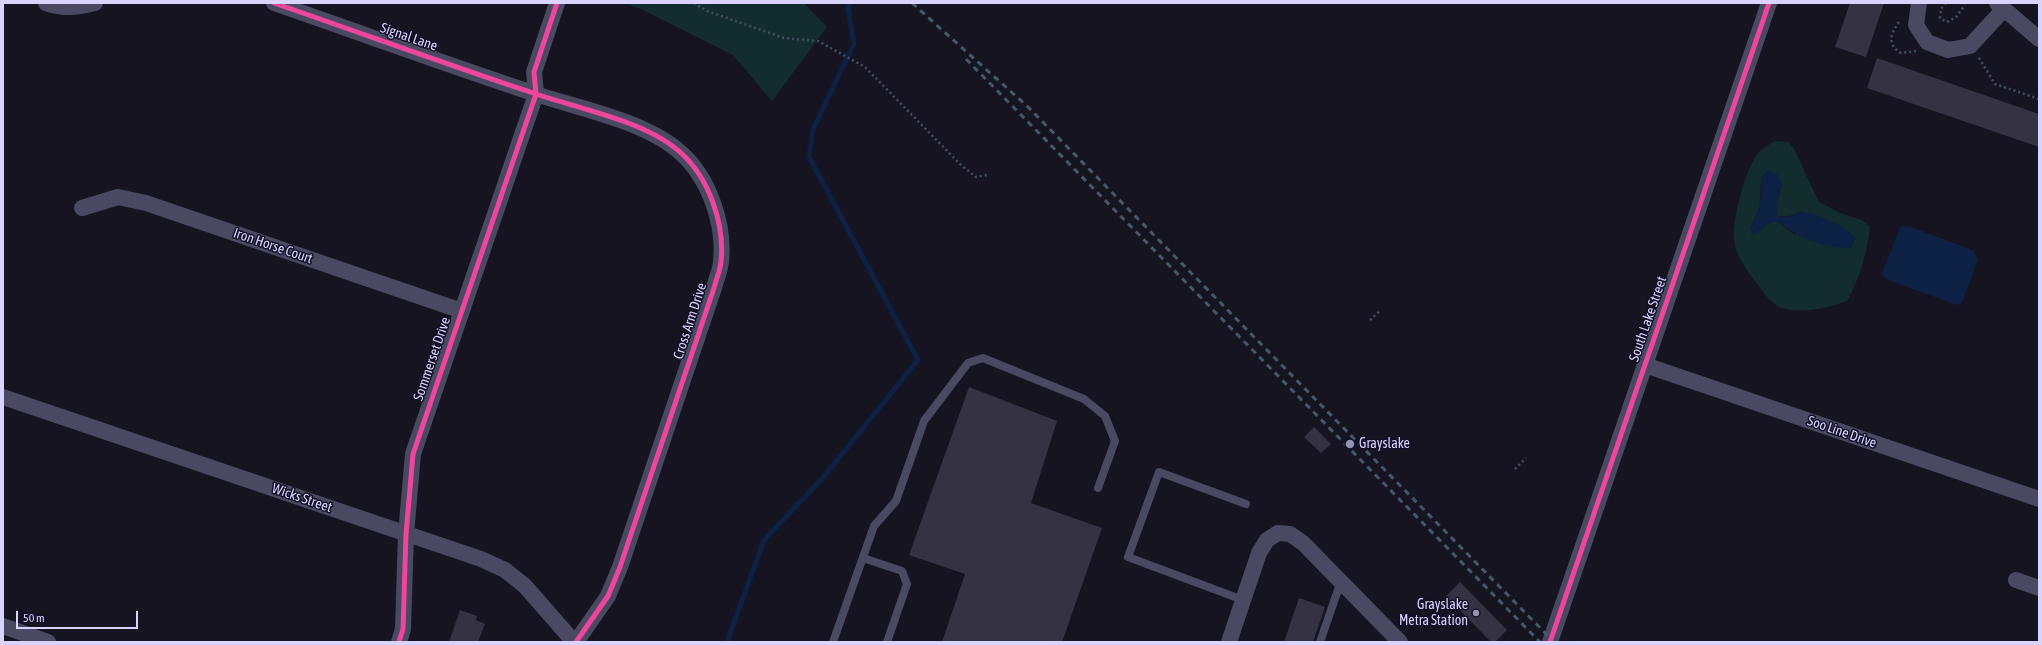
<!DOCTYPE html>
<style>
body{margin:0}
#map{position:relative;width:2042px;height:645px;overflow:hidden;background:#161421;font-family:"Asap Condensed",sans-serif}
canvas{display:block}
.frame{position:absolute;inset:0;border:4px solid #d9d4ff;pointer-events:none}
.scale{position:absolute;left:16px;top:611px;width:122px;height:18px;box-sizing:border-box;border:2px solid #d9d4ff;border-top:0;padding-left:5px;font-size:12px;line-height:14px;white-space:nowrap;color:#d9d4ff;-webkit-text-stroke:3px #130f26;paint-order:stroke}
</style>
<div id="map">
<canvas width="2042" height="645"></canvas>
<div class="frame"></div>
<div class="scale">50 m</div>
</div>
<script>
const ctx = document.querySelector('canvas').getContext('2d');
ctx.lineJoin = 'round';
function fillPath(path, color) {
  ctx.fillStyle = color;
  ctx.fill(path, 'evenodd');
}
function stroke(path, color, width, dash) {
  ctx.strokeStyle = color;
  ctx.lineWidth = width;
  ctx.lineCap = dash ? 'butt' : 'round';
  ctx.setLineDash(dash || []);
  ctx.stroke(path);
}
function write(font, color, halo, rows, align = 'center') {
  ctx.font = font + ' "Asap Condensed",sans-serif';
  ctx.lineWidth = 3;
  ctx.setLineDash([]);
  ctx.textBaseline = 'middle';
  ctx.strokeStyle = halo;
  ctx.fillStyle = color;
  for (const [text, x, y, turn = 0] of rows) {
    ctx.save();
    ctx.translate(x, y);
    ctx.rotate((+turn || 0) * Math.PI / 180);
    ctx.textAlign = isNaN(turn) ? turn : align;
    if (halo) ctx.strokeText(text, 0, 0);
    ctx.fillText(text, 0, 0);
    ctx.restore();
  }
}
const green = new Path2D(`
 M625 3H804L827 27 772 101 733 55 643 10Z
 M1775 141 1788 142 1794 149 1819 202 1840 213 1862 220 1870 227C1867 253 1860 278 1847 301 1827 308 1801 315 1779 307 1771 303 1763 292 1758 285 1748 272 1736 257 1734 240 1732 221 1746 164 1760 151 1764 147 1770 144 1775 141ZM1761 177 1782 184 1777 202 1776 215C1786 218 1792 216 1801 211L1795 235 1777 221 1750 229 1760 207Z`);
const water = new Path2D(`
 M1768 170 1777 174 1782 184 1777 202 1776 215C1786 219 1792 216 1801 211 1822 216 1840 223 1856 238L1851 248C1823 249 1798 237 1777 221L1768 224 1752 236 1750 229C1760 212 1762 196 1761 177Z
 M1908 226 1973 250 1978 259 1962 303 1957 305 1888 280 1882 274 1900 227Z`);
const stream = new Path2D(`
 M727 642 764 540 821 480 918 360 809 157 813 129 854 44 848 8 850 3`);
const building = new Path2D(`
 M1850 3H1884L1866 57 1835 47Z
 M1877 58 2039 114V147L1867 88Z
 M969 387 1057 421 1031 503 1102 528 1062 642H942L965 574 909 555Z
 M1314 427 1331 444 1321 453 1304 437Z
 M1460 582 1507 630 1495 642H1491L1446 596Z
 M1299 598 1325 607 1313 642H1284Z
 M460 610 477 616 476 620 485 624 478 642H449Z`);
const path = new Path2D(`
 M694 3 707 11 784 38 818 41 865 67 961 165 976 177 987 175
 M1946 3 1941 9 1940 18 1947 22 1956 17 1965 5
 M1899 22C1891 33 1886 44 1901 53L1916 51
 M1979 58 1995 84 2039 99
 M1370 320 1381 310
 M1515 469 1526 458`);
const lane = new Path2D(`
 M863 558 902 571 907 584 887 642
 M1243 600 1128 557 1159 472 1246 504
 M833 642 874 526 896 501 924 421 968 363 983 358 1084 399 1105 416 1115 441 1098 488
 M1320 642 1341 581`);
const street = new Path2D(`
 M46 3C61 9 80 7 95 3
 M274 3C361 33 448 65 536 94 580 109 646 121 681 153 709 178 725 224 721 262 720 271 716 280 714 288L620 567 608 596 576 642
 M1919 3 1916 25 1927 42 1948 50 1970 46 2004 9
 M1997 3 2039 39
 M82 208 118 197 146 203 462 311
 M1645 365 2039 499
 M3 397 481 559 505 570 525 586 574 642
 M2016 580 2039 588
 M3 626 48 642
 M399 642 403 629 406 534 413 454 536 94 534 72 557 3
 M1229 642 1259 553 1267 540 1278 533 1290 534 1303 543 1400 642
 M1550 642 1769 3`);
const rail = new Path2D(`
 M912 3 1027 106 1554 642
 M966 59 1540 642`);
const cycleway = new Path2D(`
 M274 3C361 33 448 65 536 94 580 109 646 121 681 153 709 178 725 224 721 262 720 271 716 280 714 288L620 567 608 596 576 642
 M399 642 403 629 406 534 413 454 536 94 534 72 557 3
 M1550 642 1769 3`);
const markers = [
 [1350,444,5,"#9591b1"],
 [1476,613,4,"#9591b1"]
];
const streetNames = [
 ["Signal Lane",409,37,19],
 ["Iron Horse Court",273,246,19],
 ["South Lake Street",1648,319,-71],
 ["Cross Arm Drive",690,321,-72],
 ["Sommerset Drive",432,359,-71],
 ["Soo Line Drive",1842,432,19],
 ["Wicks Street",302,498,19]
];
const poiNames = [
 ["Grayslake",1359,444],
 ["Grayslake",1468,605,"right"],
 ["Metra Station",1468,621,"right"]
];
fillPath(green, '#132c2d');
fillPath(water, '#0d2144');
stroke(stream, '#0d2144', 5);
fillPath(building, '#343243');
stroke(path, '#44505f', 2.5, [2, 3]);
stroke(lane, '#4a4962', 8);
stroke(street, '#4a4962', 16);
stroke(rail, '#43596b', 3, [6, 5]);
stroke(cycleway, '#ed469a', 5);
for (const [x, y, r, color] of markers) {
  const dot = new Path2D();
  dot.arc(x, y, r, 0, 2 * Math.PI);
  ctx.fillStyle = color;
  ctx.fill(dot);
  stroke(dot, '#130f26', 1.5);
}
write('14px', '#d9d4ff', '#130f26', streetNames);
write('14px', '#d9d4ff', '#130f26', poiNames, 'left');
</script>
